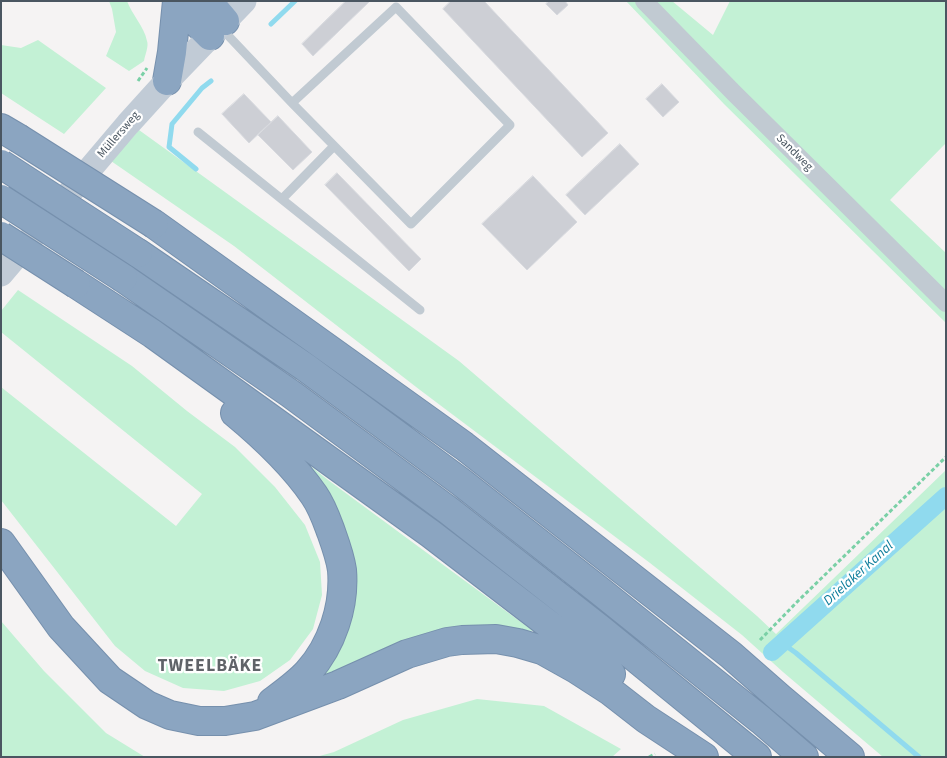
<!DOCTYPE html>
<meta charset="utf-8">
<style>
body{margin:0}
#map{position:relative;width:947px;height:758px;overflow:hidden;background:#f5f3f3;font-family:"Source Sans 3",sans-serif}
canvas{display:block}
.frame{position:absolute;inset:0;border:2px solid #4a5661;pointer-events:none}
</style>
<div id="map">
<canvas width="947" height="758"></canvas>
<div class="frame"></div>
</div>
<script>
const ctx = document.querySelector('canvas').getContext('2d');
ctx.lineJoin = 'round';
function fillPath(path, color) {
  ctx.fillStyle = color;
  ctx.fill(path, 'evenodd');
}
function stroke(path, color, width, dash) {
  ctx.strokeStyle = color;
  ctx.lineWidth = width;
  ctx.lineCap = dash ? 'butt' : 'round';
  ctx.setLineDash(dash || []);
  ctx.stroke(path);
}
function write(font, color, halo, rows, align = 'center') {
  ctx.font = font + ' "Source Sans 3",sans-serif';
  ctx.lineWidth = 4.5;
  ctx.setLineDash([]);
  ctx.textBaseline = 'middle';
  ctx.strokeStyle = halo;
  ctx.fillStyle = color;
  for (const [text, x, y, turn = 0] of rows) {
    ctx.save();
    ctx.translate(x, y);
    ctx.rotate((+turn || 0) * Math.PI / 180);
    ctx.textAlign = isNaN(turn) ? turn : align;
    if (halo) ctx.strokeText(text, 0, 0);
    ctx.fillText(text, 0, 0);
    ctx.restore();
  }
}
const green = new Path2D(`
 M109 1H127C132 15 144 26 147 41 149 46 145 55 144 61L129 71 106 56 116 32 112 9Z
 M626 1H672L713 35 730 1H946V143L890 200 946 253V323L724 104Z
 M38 40 106 88 64 134 1 93V45L21 48Z
 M139 130 459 361 757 616 776 634 946 470V757H883L783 672 742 635 650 563 420 390 234 246 111 161Z
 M18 290 132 366 187 411 235 447 275 487 305 525 320 562 322 595 313 629 290 660 260 681 224 691 183 688 145 671 115 646 1 500V387L176 526 202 494 1 332V311Z
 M294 453 328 480 533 631 500 629 305 693 354 595Z
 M1 621 44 671 106 733 145 757H1Z
 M477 699 544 706 621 749 612 757H316L334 752 403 720Z`);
const stream = new Path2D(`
 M271 24 295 1
 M196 169 169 147 172 124 202 88 211 81
 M782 643 796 653 919 757`);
const canal = new Path2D(`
 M772 652 946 496`);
const building = new Path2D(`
 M346 1H370L313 56 302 44Z
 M451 1H484L608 133 582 157 443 9Z
 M549 1H565L568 5 557 15 546 4Z
 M662 84 679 102 663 117 646 99Z
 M244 94 271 122 249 143 222 114Z
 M278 116 312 152 293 170 258 135Z
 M620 144 639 164 585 215 566 195Z
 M337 173 421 259 409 271 325 185Z
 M533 176 577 222 527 270 482 224Z`);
const path = new Path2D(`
 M138 81 147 68
 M760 640 798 601 946 457
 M649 757 655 754`);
const service = new Path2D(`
 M220 27 292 103 411 224 510 125 396 7 292 103
 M198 132 420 310
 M282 199 334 146`);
const minor = new Path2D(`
 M644 1 734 93 946 303`);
const secondary = new Path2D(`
 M1 274 128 124 167 81 244 1`);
const motorway = new Path2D(`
 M208 1 225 21
 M177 3 210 36
 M167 81 172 52 177 1
 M1 128 18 138
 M154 224 464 446 731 655 780 698 850 757
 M138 253 305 367 461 482 600 591 761 720 804 757
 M123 278 291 394 448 510 600 629 757 757
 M76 284 153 334 431 534 586 653 611 674
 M235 413C264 437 292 463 314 495 321 505 326 518 330 529 335 543 340 556 342 570 345 606 332 645 308 672 298 683 284 693 272 702
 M1 543 61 627 110 680 147 705 170 715 199 721H225L255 716 338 685 407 654 447 642 462 640 496 639 518 643 542 650 576 669 610 691 646 719 704 757`);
const motorwayBridge = new Path2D(`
 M18 138 154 224
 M1 164 138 253
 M1 199 123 278
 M1 236 76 284`);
const streetNames = [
 ["Müllersweg",119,135,-49],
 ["Sandweg",794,153,45]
];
const waterNames = [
 ["Drielaker Kanal",859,574,-42]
];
const districtNames = [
 ["TWEELBÄKE",210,667]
];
fillPath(green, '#c3f1d5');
stroke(stream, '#90daee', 5);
stroke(canal, '#90daee', 18);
fillPath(building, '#cdcfd5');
stroke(building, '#d7d9de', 1);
stroke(motorway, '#7690ad', 30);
stroke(path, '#7ad0a6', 3, [4, 2.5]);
stroke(service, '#c1cad2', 9);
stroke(minor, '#c1cad2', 18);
stroke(secondary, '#c1cbd6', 25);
stroke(motorway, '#8ba5c1', 28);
stroke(motorwayBridge, '#7690ad', 30, []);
stroke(motorwayBridge, '#8ba5c1', 28);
write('12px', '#4a5661', '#fff', streetNames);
write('italic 14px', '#0c7c9b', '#fff', waterNames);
ctx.letterSpacing = '1px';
write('bold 18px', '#5f6368', '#fff', districtNames);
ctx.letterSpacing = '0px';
</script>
